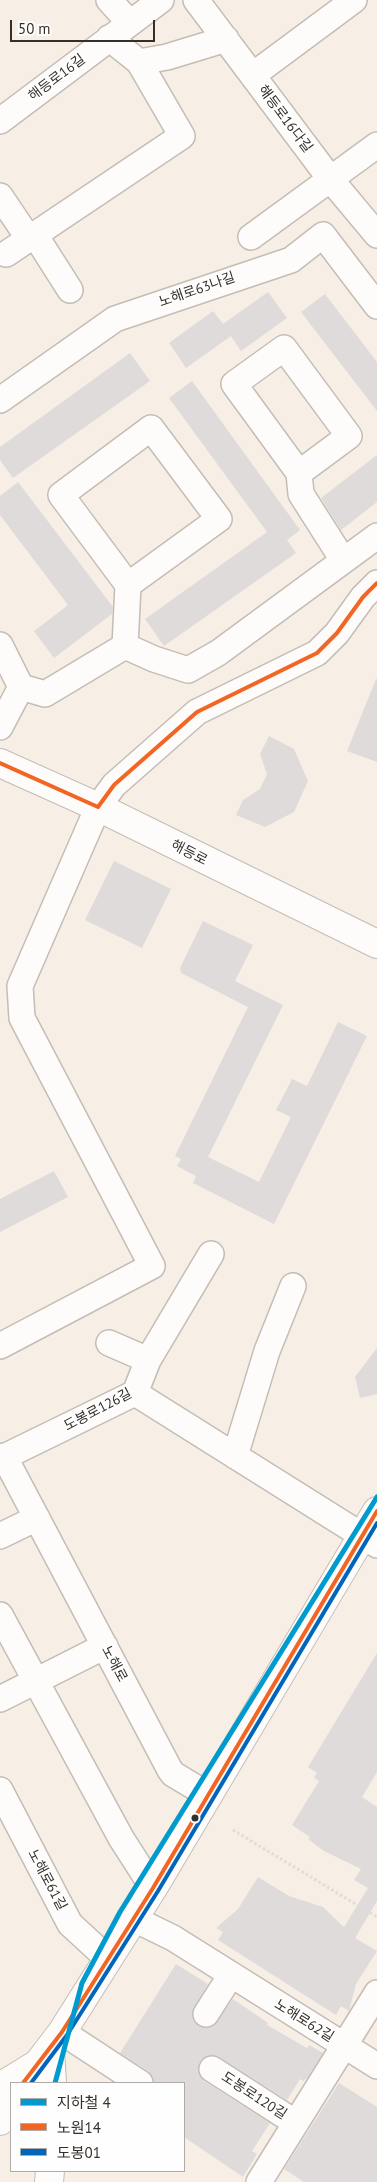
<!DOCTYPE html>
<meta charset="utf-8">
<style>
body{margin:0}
#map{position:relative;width:377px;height:2182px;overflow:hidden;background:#f7eee5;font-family:"PT Sans","Noto Sans KR",sans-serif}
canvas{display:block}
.legend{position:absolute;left:10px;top:2082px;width:175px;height:90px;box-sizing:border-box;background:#fefefe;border:1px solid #aeaba9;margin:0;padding:6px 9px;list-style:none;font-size:15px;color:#352f29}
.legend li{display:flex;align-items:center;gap:10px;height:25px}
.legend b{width:25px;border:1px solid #aeaba9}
.scale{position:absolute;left:10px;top:20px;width:145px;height:22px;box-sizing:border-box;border:2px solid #352f29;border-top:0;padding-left:6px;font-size:15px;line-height:18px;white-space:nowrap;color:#352f29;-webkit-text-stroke:4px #fefefe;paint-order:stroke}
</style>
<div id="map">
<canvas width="377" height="2182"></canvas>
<ul class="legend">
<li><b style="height:6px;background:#009bce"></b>지하철 4</li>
<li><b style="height:6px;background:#f26522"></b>노원14</li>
<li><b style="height:6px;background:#0065bd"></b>도봉01</li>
</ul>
<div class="scale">50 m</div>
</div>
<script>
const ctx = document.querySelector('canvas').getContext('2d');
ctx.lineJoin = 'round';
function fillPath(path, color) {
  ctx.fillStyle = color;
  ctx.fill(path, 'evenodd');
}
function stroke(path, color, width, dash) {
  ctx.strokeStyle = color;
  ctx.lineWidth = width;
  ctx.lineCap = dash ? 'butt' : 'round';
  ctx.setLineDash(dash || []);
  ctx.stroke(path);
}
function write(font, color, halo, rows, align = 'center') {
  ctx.font = font + ' "PT Sans","Noto Sans KR",sans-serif';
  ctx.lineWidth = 4;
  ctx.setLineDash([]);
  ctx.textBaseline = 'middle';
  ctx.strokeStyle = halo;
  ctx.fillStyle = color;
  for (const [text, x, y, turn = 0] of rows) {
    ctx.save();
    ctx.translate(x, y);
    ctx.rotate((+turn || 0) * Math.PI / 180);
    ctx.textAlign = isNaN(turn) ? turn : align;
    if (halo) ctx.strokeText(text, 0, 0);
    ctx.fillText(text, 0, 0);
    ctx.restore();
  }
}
const building = new Path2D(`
 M268 292 287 318 241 351 231 336 186 368 169 343 213 311 223 324Z
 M325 294 377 362V411L301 312Z
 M130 353 150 381 13 478 0 460V447Z
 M192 381 300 530 287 540 296 553 164 646 145 619 267 532 169 398Z
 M377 455V502L341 530 321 498Z
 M18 482 113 607 112 614 54 658 34 631 68 605 0 515V496Z
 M376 679H377V762L347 751Z
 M269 736 294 749 308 781 294 812 265 827 236 815 243 800 260 789 267 774 260 754Z
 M114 861 171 889 142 948 85 920Z
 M203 921 253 945 235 981 283 1005 208 1157 259 1182 291 1117 276 1110 292 1079 307 1086 338 1022 367 1036 274 1224 193 1183 196 1176 177 1166 181 1159 175 1156 248 1007 181 973 180 968Z
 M54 1171 68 1197 0 1232V1199Z
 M377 1348V1394L360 1398 355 1377Z
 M377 1653V1772L362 1797 377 1807V1901L355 1938 377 1951 356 1984 349 2011 341 2006 336 2015 218 1940 223 1932 216 1928 238 1909 258 1877 289 1896 323 1907 344 1927 368 1888 354 1880 361 1869 324 1851 308 1839 310 1837 292 1825 319 1781 314 1778 317 1773 308 1767Z
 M176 1964 208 1984 192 2013 193 2020 199 2026 206 2028 213 2026 233 1999 268 2023 267 2025 307 2048 309 2045 323 2053 308 2077 303 2081 300 2079 287 2100 219 2057 212 2055 200 2061 198 2069 204 2081 270 2123 252 2151 257 2154 243 2177 184 2137V2083H154L148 2071 120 2053Z
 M339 2083 377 2107V2182H304L284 2169Z`);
const path = new Path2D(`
 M233 1830 377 1917`);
const minor = new Path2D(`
 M109 0 130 23
 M196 0 331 180 377 235
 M109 38 139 62 167 57 226 39
 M253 75 354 0
 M0 121 161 0
 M0 196 29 239
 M35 235 70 290
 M251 237 377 145
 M6 254 182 136 139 62
 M0 400 115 319 291 260 323 235 377 306
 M299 473 234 384 284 348 349 436 299 473 301 494 343 560
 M0 645 21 687 45 694 125 646 154 659 188 670 218 653 377 536
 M125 646 128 585 219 519 151 428 61 495 128 585
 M0 727 21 687
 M109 1343 148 1360
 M0 1346 152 1266 22 1018 20 986 98 807 114 785 197 712 317 653 337 633 363 597 377 583
 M135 1393 377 1545
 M4 1456 170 1770 173 1774 208 1795
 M235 1456 267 1351 293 1286
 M0 1459 135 1393 148 1360 211 1254
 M0 1536 37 1518
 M0 1615 121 1838 153 1888
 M0 1699 105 1646
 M0 1790 70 1924 108 1959
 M132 1918 173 1938 377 2066
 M206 2014 231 1975
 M62 2032 140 2083
 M212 2069 296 2123
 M259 2182 377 1993`);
const major = new Path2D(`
 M0 763 98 807 377 944
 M50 2050 52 2083
 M23 2083 62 2032 153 1888 377 1511
 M0 2087 34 2066
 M0 2121 11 2103
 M49 2182 50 2171`);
const bus1 = new Path2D(`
 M0 763 98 807 114 785 197 712 317 653 337 633 363 597 377 583
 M23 2083 62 2032 153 1888 377 1511`);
const bus2 = new Path2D(`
 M31 2083 67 2035 158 1891 377 1523`);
const metro1 = new Path2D(`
 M55 2083 82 1983 120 1912 377 1497`);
const markers = [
 [195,1818,4.5,"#352f29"]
];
const streetNames = [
 ["해등로16길",57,78,-37],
 ["해등로16다길",285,119,53],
 ["노해로63나길",197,290,-19],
 ["해등로",189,853,27],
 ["도봉로126길",98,1410,-28],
 ["노해로",114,1664,62],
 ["노해로61길",47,1880,62],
 ["노해로62길",304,2021,32],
 ["도봉로120길",254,2096,33]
];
fillPath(building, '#dfdbdb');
stroke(minor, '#c4bdb6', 28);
stroke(major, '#c4bdb6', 30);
stroke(path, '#dfdcda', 3, [2.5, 2.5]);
stroke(minor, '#fefcfb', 25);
stroke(major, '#fefcfb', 28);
stroke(bus1, '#f26522', 4);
stroke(bus2, '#0065bd', 4);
stroke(metro1, '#009bce', 5);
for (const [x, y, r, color] of markers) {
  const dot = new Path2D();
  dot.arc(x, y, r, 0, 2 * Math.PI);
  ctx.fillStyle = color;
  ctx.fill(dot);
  stroke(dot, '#fefefe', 2);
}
write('14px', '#352f29', '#fefefe', streetNames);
</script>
